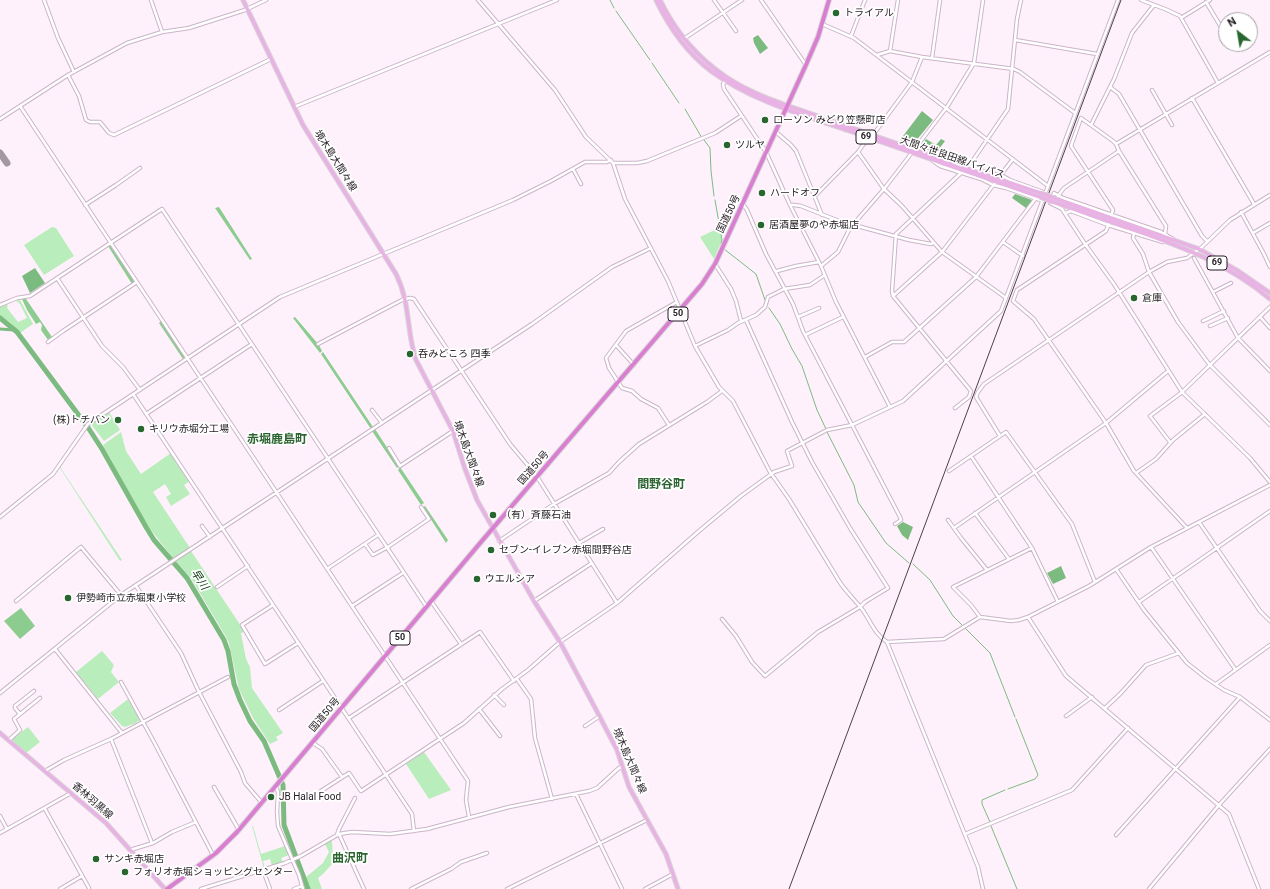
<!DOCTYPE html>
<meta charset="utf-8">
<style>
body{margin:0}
#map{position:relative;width:1270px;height:889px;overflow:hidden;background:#fef1fc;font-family:Roboto,sans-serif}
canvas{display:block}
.north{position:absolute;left:1218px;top:12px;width:40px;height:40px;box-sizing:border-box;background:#fff;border:1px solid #a7a4a7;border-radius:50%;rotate:329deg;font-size:11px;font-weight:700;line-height:16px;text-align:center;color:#241c23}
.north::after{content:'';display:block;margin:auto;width:14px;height:18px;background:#27662e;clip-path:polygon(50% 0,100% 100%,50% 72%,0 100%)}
</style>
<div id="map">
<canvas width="1270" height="889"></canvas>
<div class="north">N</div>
</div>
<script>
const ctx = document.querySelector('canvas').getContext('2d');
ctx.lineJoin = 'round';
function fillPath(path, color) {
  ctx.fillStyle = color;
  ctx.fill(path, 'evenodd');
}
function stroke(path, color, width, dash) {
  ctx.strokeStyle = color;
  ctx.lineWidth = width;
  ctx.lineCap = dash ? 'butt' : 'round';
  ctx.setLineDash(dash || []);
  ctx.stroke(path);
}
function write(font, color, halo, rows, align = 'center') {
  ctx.font = font + ' Roboto,"Noto Sans JP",sans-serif';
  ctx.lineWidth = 3.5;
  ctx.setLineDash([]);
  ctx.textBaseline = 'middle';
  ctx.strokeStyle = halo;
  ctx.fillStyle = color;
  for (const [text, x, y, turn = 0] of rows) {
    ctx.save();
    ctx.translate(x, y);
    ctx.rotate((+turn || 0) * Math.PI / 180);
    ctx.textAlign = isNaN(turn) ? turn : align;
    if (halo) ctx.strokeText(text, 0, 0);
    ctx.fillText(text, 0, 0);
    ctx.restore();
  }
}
const green = new Path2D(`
 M52 227 56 228 74 256 44 275 24 245Z
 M719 228 722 240 714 259 700 237Z
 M20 300 33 324 20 333 9 322 0 316V307L8 304 7 308 18 322 27 318 20 304 16 301Z
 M109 412 120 430 104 441 91 424Z
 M121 432 126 451 141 474 171 453 190 481 184 485 190 494 171 506 166 497 171 494 165 484 153 492 190 548 178 556 179 558 191 551 245 632 241 633 246 659 250 667 252 688 283 733 276 737 278 740 270 744 253 718 239 689 229 643 226 637 191 578 176 561 178 559 177 557 173 558 147 525 103 445Z
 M60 467 122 560 120 561 60 468Z
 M102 651 114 665 111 672 119 682 98 699 76 672Z
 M128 699 140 720 134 724H133L125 727 122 726 110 713Z
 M28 727 40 742 26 753 11 740Z
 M424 752 451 790 429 799 406 764Z
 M252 826H253L261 854 285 846 289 855 281 858 283 862 272 866 270 859 263 861 265 868 264 869Z
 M331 839C334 847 331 855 334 862L322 875 318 878 322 889H310L306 877 323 863 329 852 325 844Z`);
const forest = new Path2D(`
 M219 207 252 259 250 260 215 208Z
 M110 245 135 282 132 284 108 246Z
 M22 299H26L52 337 48 340 41 330 42 325 40 322 36 324 27 310Z
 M295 317 319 345 322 351 320 353 293 318Z
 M161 321 185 358 183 359 159 323Z
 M323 352 373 427 371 429 321 354Z
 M375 429 399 466 397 468 372 431Z
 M400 467 424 503 421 505 398 470Z
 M425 506 448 540 446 543 423 507Z
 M21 608 35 626 20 639 4 621Z`);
const water = new Path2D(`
 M758 35 768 48 760 54 754 43 753 38Z
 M922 111 933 120 915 142 911 144 900 140Z
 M926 139 936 145 941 139 945 141 936 153 923 148 921 145Z
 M1015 194 1032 200V201L1026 208 1012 198Z
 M35 268 45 283 30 293 22 276Z
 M903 522 913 527 908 540 902 535 897 526Z
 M1061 566 1066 578 1053 584 1047 573Z`);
const stream = new Path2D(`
 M610 0 614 8
 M616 11 650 60
 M652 63 679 103
 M685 109 702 138
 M704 140 710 148 711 171 714 196
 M715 200 722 240 721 244
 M724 249 756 274 765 300
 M769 308 780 324 792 349 802 366 817 410 826 429
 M827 432 854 485 858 502 886 543 909 563
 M913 564 930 580 953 616 990 653 1015 717
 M1008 789 1035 779 1038 775 1016 719
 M990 822 982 804V800L1005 790
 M991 826 1017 889
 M306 888H307`);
const canal = new Path2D(`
 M0 329 14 330`);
const river = new Path2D(`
 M0 318 17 332 89 429 102 449 146 527 154 540 187 578 224 640 228 651 234 684 240 700 250 721 264 741 283 785 284 825 308 889`);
const taxiway = new Path2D(`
 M0 153 7 163`);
const minor = new Path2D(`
 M44 0 58 38 74 72
 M151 0 162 32
 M478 0 555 90 586 137 613 163 625 199 668 281 695 346 719 387 733 401 770 472 789 499 839 581C846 592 854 599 862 609 870 620 875 635 887 642L944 639 980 617 1011 621 1019 620 1028 617 1089 586 1151 547 1270 485
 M714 0 736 31
 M761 0 806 65
 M1141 0 1165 9 1180 16 1218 83
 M1206 2 1221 27
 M1181 18 1210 0
 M822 24 854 38 1048 186
 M851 36 865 0
 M685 38 742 0
 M1015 40 1097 54
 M890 51 898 0
 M877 55 890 51 922 57 1014 69 1020 72 1075 113
 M932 58 940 0
 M68 75 79 96 86 120 90 122H100L109 133 114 135 271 59
 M725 81 723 84 724 89 766 152 790 205 821 266 836 302 890 407
 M1110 87 1119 94 1202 236 1207 241
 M1152 90 1172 125
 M1192 98 1254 204
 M20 106 468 781 466 800 469 817
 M294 107 557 0
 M0 119 68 75 127 43 162 32 189 28 245 10 266 0
 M1091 125 1114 79 1132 33 1154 5
 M776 132 791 145 796 151 822 215
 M873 135 912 82 922 57
 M1116 144 1270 52
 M858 152 884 189 902 206 942 252 1006 298
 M937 157 946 158 989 173 1001 175 1010 180 1046 193
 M933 161 940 166 981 179 993 185 1006 188 1043 201
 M613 163H637L647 161 715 133 741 116
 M969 166 1008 109 1017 19 1021 0
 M573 169 581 184
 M999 177 1013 159
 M815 196 858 152 868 138
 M1058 196 1064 188 1119 151
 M743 204 747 210 766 254 793 304 803 331 900 517 901 520 895 524
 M85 205 116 185 140 168
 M790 205H794L801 206 839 221 909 240 931 244 933 243
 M1241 212 1264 254 1270 267
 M1066 213 1071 211 1108 225 1163 242
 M1111 216 1113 210 1071 146 1081 118 1113 141 1116 144 1119 151 1166 226 1165 234
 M1109 223 1106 231 1017 290 1013 301 1034 319 1106 423 1134 471 1187 528
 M1134 233 1133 238 1143 254 1149 272 1178 322 1209 364 1270 425
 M1253 233 1270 223
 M1173 239 1161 232 1063 198 1054 193 1050 203 1062 209 1085 244 1114 284 1182 392 1250 458 1270 482
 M1003 242 1023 256
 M1194 258 1238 338 1270 371
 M715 264 731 289 736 301 741 321
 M821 266 838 252 850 228 884 189 947 107 974 63 983 0
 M777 271 796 266 819 262
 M57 278 102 346 123 367 140 390
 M1213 292 1231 283
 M893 296 942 252 995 183
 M0 305 17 298 30 296 162 209 426 606
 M798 317 819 308
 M1260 317 1270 328
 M1203 321 1224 311
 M1210 326 1228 318
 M805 335 843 317
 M48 342 63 331 137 282
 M318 344 402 300 410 298 414 299 510 444 536 475 617 603
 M616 345 634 365
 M695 346 728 330 738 323 756 315 765 307 768 297 784 289 810 285 825 275
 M865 357 892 342H904L976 277 1036 198
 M133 394 412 814 414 831
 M955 408 969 397 971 391 893 296 892 291 896 234 961 173
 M372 410 382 423
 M146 414 252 344
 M669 425 658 408 641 399 632 391 622 388 609 368 606 358 626 331 677 302
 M1000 436 976 397 978 392 984 384 1149 272 1167 262 1187 258 1202 247 1230 220 1270 195
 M1170 442 1150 416 1181 393 1270 307
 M389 448 400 466 453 431
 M971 456 1032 548 1058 602
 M949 471 1006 432 1072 524 1095 582
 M1136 473 1156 459 1173 440 1205 414
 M975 513 1009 559
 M0 517 53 474 88 424 280 297 513 200 551 181 585 162H607L611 160
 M948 520 961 538 987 570
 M1199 522 1260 611 1270 621
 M202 526 210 537
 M954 528 1106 423 1168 371
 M499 541 554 504 609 473 619 462 639 444 707 402 722 391
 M579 543 603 529
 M365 544 373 555 388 547 429 519 421 507
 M1151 547 1235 669
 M327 569 378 535
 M1116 569 1144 610 1187 663 1206 678 1224 690 1240 697 1270 720
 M136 586 181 653 198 690 241 772 245 783 262 803
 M217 587 248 566
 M16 601 81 547 121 595
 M431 601 461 644
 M534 601 592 563
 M1139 602 1270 511
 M273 605 242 625 265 664 298 643
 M352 606 403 573
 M980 617 971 605 953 587 1032 548
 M1028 617 1066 676 1229 814 1259 889
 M722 619 736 636 752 662 765 676 818 632 860 607 865 602 888 588 850 528 812 462 792 422 746 320
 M887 642 978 867 983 889
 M55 649 122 733
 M517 679 531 699 535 738 552 799
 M121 682 154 742 201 832 213 855
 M1216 684 1270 645
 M0 693 121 595 532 324 612 267 651 248
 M494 695 504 705
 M1105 708 1120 694 1146 665 1179 653
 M479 709 500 736
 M279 710 323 681
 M20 714 15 708V706L34 691
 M1066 716 1092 697
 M349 718 480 632 514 681
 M585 726 600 716
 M111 739 152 843
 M9 740 20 730 14 719 40 698
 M313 743 322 749 342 777
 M45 771 64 760 111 739 228 677
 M276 786 278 792 277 812 278 826 299 875 303 889
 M214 787 239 830
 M321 791 349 773 361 791 464 723 502 689 528 670 560 642 617 603 699 531 741 496 774 472 792 466 787 451 827 430 852 425 903 401 1001 311 1118 0
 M576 794 622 889
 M45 809 89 888
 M0 816 7 829
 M0 833 71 793
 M339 834 364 889
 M965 834 1072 790 1128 728
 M337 835 339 829 355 798
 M1116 835 1240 697
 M130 850 153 843 172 832 196 822
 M263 870 270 889
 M60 889 82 876
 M201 889 285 863 301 856 339 834 352 832 390 834 427 829 509 807 589 791 597 788 619 768 622 767
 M294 889 302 886
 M411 889 451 869 461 862 487 853
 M507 889 647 820
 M645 889 673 874
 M1149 889 1219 805 1270 749`);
const major = new Path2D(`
 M243 0 303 125 396 274C411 304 406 331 416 360L453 431 465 469 477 500 534 601 560 642 592 702 617 750 629 787 666 854 678 889
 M656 0C669 27 687 53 711 71 752 101 803 115 850 131 913 153 976 175 1040 197
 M660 0C675 31 698 58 726 77 759 99 799 109 835 122 904 146 972 170 1041 193
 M1054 198 1199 249 1238 271 1270 293
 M1053 202C1080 211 1107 221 1134 230 1183 247 1230 265 1270 299
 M0 733 106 823 165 889`);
const highway = new Path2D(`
 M167 889 216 853 237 832 481 542 702 284 715 264 805 67 818 37 829 0`);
const rail = new Path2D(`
 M789 889 1121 0`);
const majorBridge = new Path2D(`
 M1041 193 1054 198
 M1040 197 1053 202`);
const markers = [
 [836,13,4,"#27662e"],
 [765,120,4,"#27662e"],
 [727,145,4,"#27662e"],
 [762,193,4,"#27662e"],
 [761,225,4,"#27662e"],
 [1134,298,4,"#27662e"],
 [410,354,4,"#27662e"],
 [118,420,4,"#27662e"],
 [141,429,4,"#27662e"],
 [493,515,4,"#27662e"],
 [491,550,4,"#27662e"],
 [477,579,4,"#27662e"],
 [68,598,4,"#27662e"],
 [271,797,4,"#27662e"],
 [96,859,4,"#27662e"],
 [125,872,4,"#27662e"]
];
const shields = [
 [866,137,20],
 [1217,263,20],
 [678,314,20],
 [400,638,20]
];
const shieldNames = [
 ["69",866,137],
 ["69",1217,263],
 ["50",678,314],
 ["50",400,638]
];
const poiNames = [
 ["トライアル",844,13],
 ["ローソン みどり笠懸町店",773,120],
 ["ツルヤ",735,145],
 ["ハードオフ",770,193],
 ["居酒屋夢のや赤堀店",769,225],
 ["倉庫",1142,298],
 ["呑みどころ 四季",418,354],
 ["(株)トチバン",110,420,"right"],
 ["キリウ赤堀分工場",149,429],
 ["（有）斉藤石油",501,515],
 ["セブン-イレブン赤堀間野谷店",499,550],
 ["ウエルシア",485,579],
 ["伊勢崎市立赤堀東小学校",76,598],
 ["JB Halal Food",279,797],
 ["サンキ赤堀店",104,859],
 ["フォリオ赤堀ショッピングセンター",133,872]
];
const streetNames = [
 ["大間々世良田線バイパス",952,158,19],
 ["境木島大間々線",335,161,58],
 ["国道50号",729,214,-65],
 ["境木島大間々線",468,454,70],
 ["国道50号",534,468,-49],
 ["国道50号",325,715,-50],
 ["境木島大間々線",629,761,67],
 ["香林羽黒線",92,801,41]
];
const waterNames = [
 ["早川",199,580,57]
];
const quarterNames = [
 ["赤堀鹿島町",277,440],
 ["間野谷町",661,485],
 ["曲沢町",350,859]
];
fillPath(green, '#b9edbb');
fillPath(forest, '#8ccc8f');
fillPath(water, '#7cbb7f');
stroke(stream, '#7cbb7f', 1);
stroke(canal, '#7cbb7f', 3);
stroke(river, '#7cbb7f', 5);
stroke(taxiway, '#a499a2', 7);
stroke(minor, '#cbb5c8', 4.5);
stroke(major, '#d8d6d7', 5.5);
stroke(highway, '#d8d6d7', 6);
stroke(minor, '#fff', 2.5);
stroke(major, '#e9b2e4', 3.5);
stroke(highway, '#da7ed2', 4);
stroke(rail, '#4a4149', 1);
stroke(majorBridge, '#d8d6d7', 5.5, []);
stroke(majorBridge, '#e9b2e4', 3.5);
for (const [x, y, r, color] of markers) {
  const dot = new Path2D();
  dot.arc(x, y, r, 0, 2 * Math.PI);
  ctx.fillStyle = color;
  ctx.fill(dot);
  stroke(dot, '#fff', 1.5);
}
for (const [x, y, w] of shields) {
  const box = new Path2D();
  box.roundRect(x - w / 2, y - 7, w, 14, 3);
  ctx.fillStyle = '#fff';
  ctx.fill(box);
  stroke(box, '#241c23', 1);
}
write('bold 9px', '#241c23', null, shieldNames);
write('10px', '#241c23', '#fff', poiNames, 'left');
write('10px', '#241c23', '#fff', streetNames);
write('italic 11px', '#05340c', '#fff', waterNames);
write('bold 12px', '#2d6532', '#fff', quarterNames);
</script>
